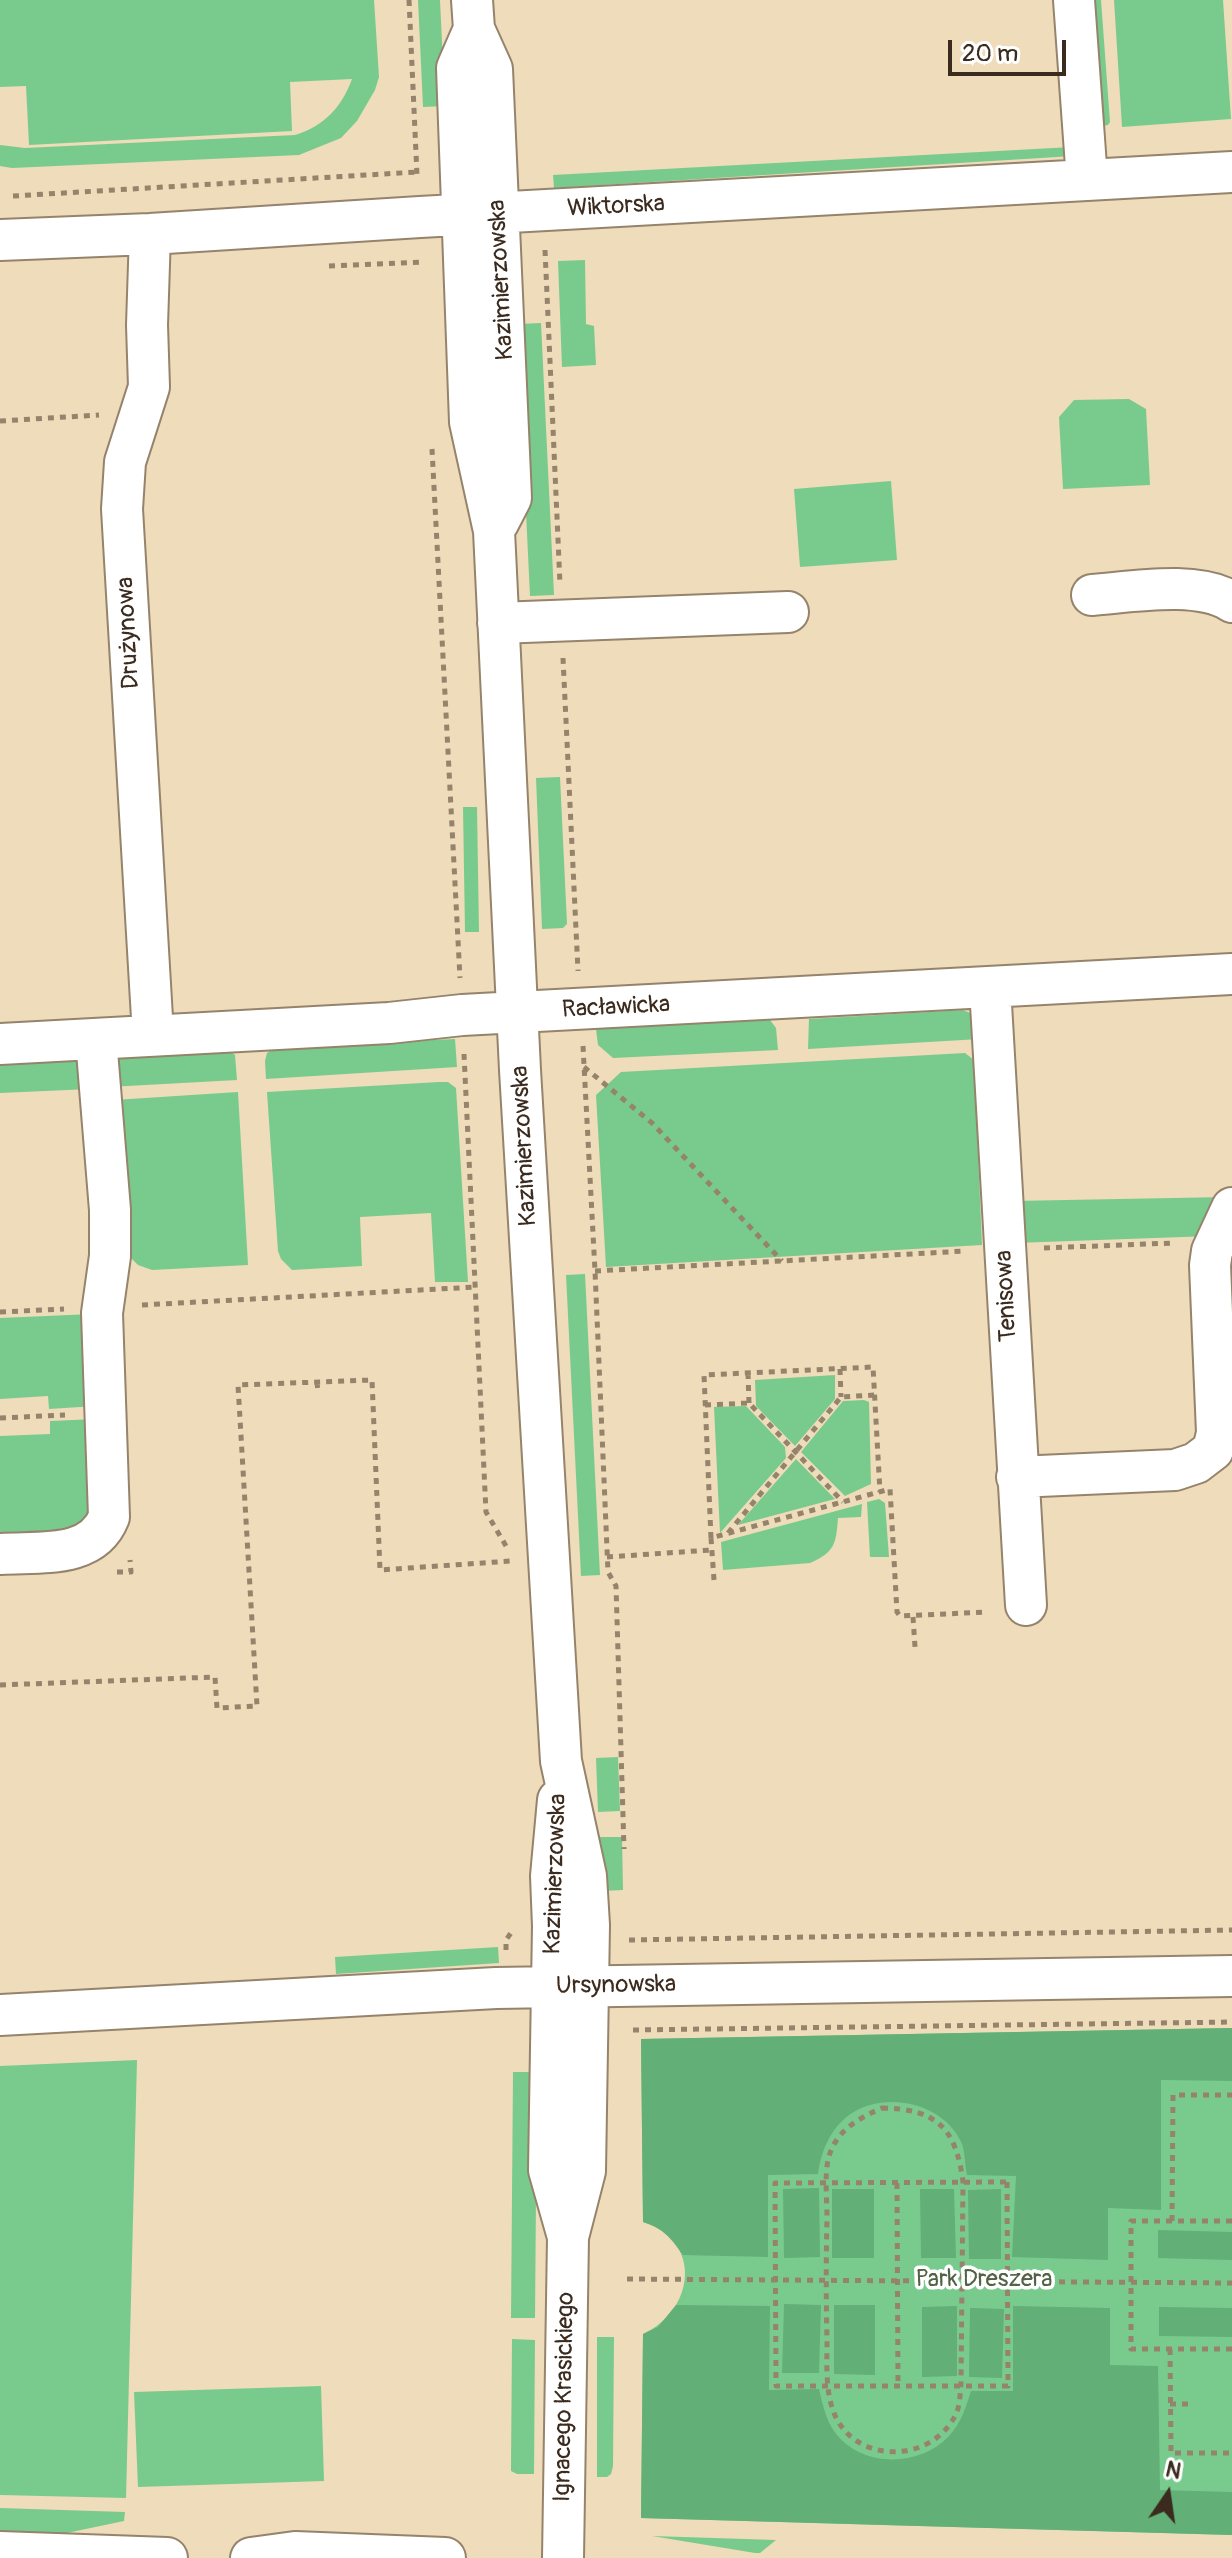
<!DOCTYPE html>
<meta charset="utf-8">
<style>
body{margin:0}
#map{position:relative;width:1232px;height:2558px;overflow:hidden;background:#efdcba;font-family:Pangolin,sans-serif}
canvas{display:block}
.north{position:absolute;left:1128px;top:2454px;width:80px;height:80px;-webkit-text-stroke:6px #fff;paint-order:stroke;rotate:13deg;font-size:22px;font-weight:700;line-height:32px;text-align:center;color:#3b2a1e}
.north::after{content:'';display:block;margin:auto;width:28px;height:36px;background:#3b2a1e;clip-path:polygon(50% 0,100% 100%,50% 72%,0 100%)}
.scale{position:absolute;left:948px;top:40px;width:118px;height:36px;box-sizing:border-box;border:4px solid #3b2a1e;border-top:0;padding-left:10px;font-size:24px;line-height:28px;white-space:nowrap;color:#3b2a1e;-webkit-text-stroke:6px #fff;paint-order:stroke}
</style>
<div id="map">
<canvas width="1232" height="2558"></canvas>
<div class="north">N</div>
<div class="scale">20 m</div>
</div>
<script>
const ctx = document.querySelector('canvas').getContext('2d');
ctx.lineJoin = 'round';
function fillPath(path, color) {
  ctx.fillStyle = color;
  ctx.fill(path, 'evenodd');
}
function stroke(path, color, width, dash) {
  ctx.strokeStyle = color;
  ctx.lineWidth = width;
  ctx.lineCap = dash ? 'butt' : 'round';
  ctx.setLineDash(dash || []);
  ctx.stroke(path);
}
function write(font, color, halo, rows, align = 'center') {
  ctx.font = font + ' Pangolin,sans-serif';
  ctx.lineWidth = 7;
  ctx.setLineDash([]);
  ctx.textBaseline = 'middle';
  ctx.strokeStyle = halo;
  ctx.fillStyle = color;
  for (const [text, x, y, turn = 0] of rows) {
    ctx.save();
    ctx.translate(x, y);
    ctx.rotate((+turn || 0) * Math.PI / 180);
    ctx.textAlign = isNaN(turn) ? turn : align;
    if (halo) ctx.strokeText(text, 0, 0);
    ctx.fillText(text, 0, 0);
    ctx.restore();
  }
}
const green = new Path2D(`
 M0 0H374L379 77 375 90 357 121 341 138 299 155 12 168 0 166V145L25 148 295 135C324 126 342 107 352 79L290 82 292 131 29 145 26 86 0 87Z
 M418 0H440L445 106 423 107Z
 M1087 0H1101L1110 122 1108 125 1094 128Z
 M1114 0H1223L1231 119 1122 127Z
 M1072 147 1073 156 554 188 553 175Z
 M585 260 586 324 594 326 596 365 562 367 558 261Z
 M541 323 554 595 530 596 517 324Z
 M1129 399 1146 409 1150 485 1063 489 1059 417 1074 400Z
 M891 481 897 560 800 567 794 489Z
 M560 777 567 924 563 928 542 929 536 778Z
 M463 807H477L479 932H465Z
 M963 1010 975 1015 980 1039 808 1049 809 1019Z
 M770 1020 776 1028 778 1050 613 1058 598 1045 596 1029Z
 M455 1039 457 1067 266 1079 265 1061 267 1053 276 1047Z
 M228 1050 235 1055 237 1080 109 1087 110 1058Z
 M965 1053 974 1060 982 1245 606 1267 596 1095 621 1072Z
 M82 1058 90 1089 0 1093V1062Z
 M439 1082H448L456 1088 468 1282H435L431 1213 360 1217 362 1266 292 1270 281 1259 278 1251 267 1092Z
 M238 1092 248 1265 152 1270 138 1265 127 1254 114 1100Z
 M1226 1197 1211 1236 1015 1243 1013 1201Z
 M585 1274 600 1575 581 1576 566 1275Z
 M92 1314 96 1406 49 1409 48 1396 0 1399V1318Z
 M835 1375V1399L795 1446 756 1406 755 1380Z
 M864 1400 869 1402 871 1484 845 1496 801 1452 843 1401Z
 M746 1406 785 1447 786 1458 720 1533 714 1407Z
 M96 1419 101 1503 83 1530 0 1537V1436L50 1434V1421Z
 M796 1459 835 1499 738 1525Z
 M879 1499 885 1503 889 1557H870L867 1502Z
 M862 1504 861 1517 838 1518C836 1544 835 1552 810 1563L723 1570 721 1542Z
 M618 1757 620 1811 598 1812 596 1758Z
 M600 1837H622L623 1890 602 1891Z
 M498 1947 499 1963 336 1974 335 1957Z
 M1232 2028V2535L641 2518 643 2334C695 2310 703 2241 643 2222L641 2039Z
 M137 2060 126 2498 0 2495V2066Z
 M513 2072H537L535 2318H511Z
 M597 2337H614L613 2466 611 2474 607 2477H597Z
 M512 2339 535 2340 534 2474H517L511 2471V2466Z
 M321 2386 324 2481 138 2487 134 2392Z
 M0 2508 125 2512 124 2521 62 2534 0 2532Z
 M652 2536 776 2540 760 2553H755Z`);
const forest = new Path2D(`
 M1232 2028V2081L1161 2080V2210L1108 2208V2260L1012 2257 1016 2176 967 2175C965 2165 965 2153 962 2144 944 2102 884 2090 849 2115 830 2129 821 2152 818 2174L768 2175V2257L683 2255C671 2238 663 2228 643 2222L641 2039Z
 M819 2188 820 2257 784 2258 783 2189Z
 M832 2189H874V2258H832Z
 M920 2189H954L956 2258H921Z
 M1001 2189V2259H969L968 2190Z
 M1158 2230 1232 2232V2260L1158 2258Z
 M784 2304 821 2305 819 2373H782Z
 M676 2305 770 2306 769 2390 819 2389C822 2402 826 2420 834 2431 860 2468 919 2468 949 2436 961 2423 966 2407 971 2391H1013V2306L1110 2308V2365L1158 2366 1160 2490 1232 2492V2535L641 2518 643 2334 658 2327Z
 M834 2305H875V2375L834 2374Z
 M957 2306V2376L922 2377V2307Z
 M1159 2307 1232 2308V2337L1159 2336Z
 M970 2308 1004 2309 1002 2378 969 2377Z`);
const path = new Path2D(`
 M409 0 417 175
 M13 196 417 172
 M545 250 560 584
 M329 266 422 262
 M0 421 99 415
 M432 449 460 978
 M563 658 578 971
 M583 1046 595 1271 608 1572 616 1586 624 1849
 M464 1054 486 1512 506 1546
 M584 1067 652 1123 782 1261
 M1044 1248 1174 1243
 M595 1271 966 1251
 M142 1305 476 1287
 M0 1312 64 1309
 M840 1369 841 1397
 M748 1373 749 1403
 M317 1382 318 1392
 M705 1405 749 1403 843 1502
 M0 1418 65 1415
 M728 1533 841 1397 875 1395
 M711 1538 704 1375 873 1367 880 1492
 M607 1557 711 1550
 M117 1572H131L130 1560
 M714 1580 711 1538 890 1489 897 1612 900 1616 988 1612
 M913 1617 915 1647
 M0 1685 215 1677 217 1708 257 1706 238 1385 372 1380 380 1570 511 1561
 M629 1940 1232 1930
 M506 1950V1940L513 1930
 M633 2030 1232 2022
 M882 2108C937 2109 956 2128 963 2182L961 2384C960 2394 960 2406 956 2414 932 2464 855 2465 834 2413 825 2390 827 2363 827 2340 826 2299 826 2258 827 2217 827 2198 824 2174 829 2156 837 2130 859 2118 882 2108Z
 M1007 2182 1008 2386H776L775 2183Z
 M897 2183 898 2385
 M1172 2221 1173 2095H1232
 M1232 2221H1131V2349H1232
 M627 2279 1232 2283
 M1170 2349 1171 2453H1232
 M1170 2404H1188`);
const minor = new Path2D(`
 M472 0 474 29 492 69 511 498 498 523
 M1074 0 1087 180
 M474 29 457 68 470 422 494 531 520 1070 561 1761 586 1876 589 1925 585 2171 568 2237 563 2558
 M150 234 147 325 149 387 125 462 122 509 153 1035
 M0 240 150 234 420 217 1232 172
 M1092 595C1132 592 1198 580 1232 602
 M498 623 788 612
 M990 987 1026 1605
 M0 1044 389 1023 462 1015 1232 974
 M1017 1477 1175 1470 1196 1463 1213 1450 1217 1433 1210 1265 1212 1251 1232 1208
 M0 1554C39 1551 92 1560 109 1517L102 1313 110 1256V1210L96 1039
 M558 1800 551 1876 553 1926 549 2170 568 2237
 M0 2015 496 1988 1232 1976
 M0 2552 167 2558
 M251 2558 295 2552 445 2558`);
const streetNames = [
 ["Wiktorska",616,207,-3],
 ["Kazimierzowska",502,280,-93],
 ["Drużynowa",129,633,-93],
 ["Racławicka",616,1008,-3],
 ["Kazimierzowska",525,1146,-93],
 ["Tenisowa",1007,1296,-93],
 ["Kazimierzowska",556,1874,-88],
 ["Ursynowska",616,1986,-1],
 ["Ignacego Krasickiego",565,2397,-89]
];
const parkNames = [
 ["Park Dreszera",984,2280]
];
fillPath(green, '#79cb8d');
fillPath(forest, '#62af78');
stroke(minor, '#95836c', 44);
stroke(path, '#95836c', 5, [6, 6]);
stroke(minor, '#fff', 40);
write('24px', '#3b2a1e', '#fff', streetNames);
write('24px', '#516245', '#fff', parkNames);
</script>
